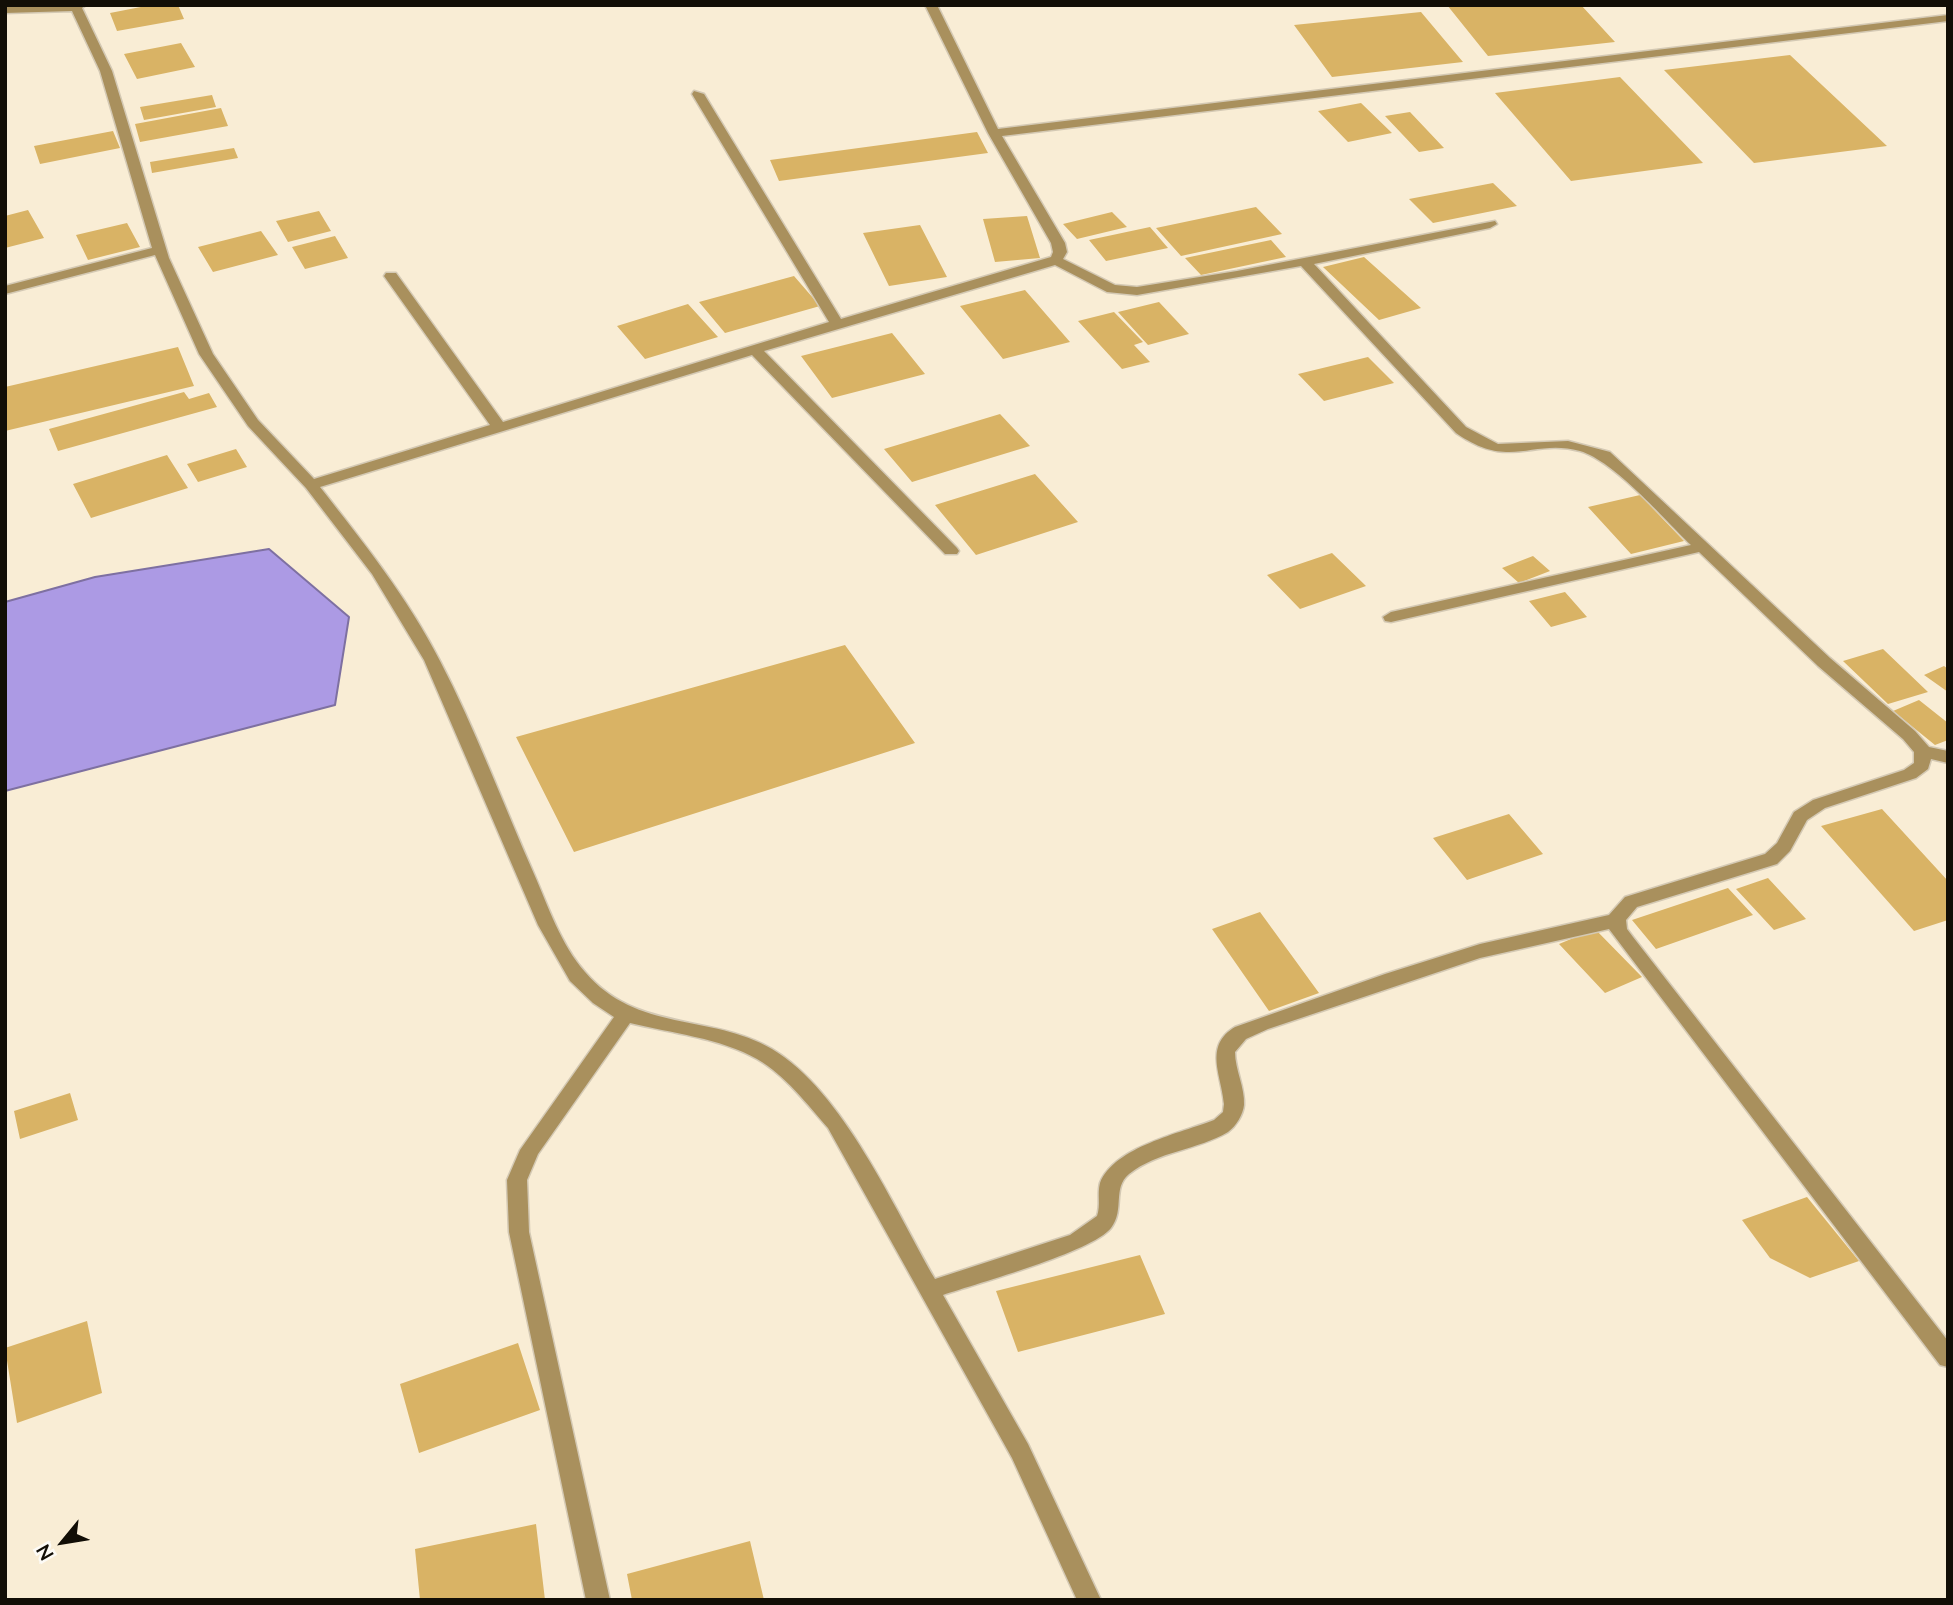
<!DOCTYPE html>
<style>
body{margin:0}
#map{position:relative;width:1953px;height:1605px;overflow:hidden;background:#f9edd5;font-family:Lato,sans-serif}
canvas{display:block}
.frame{position:absolute;inset:0;border:7px solid #120e06;pointer-events:none}
.north{position:absolute;left:28px;top:1507px;width:70px;height:70px;-webkit-text-stroke:5px #fdfbf6;paint-order:stroke;rotate:240deg;font-size:19px;font-weight:700;line-height:28px;text-align:center;color:#120e06}
.north::after{content:'';display:block;margin:auto;width:24px;height:32px;background:#120e06;clip-path:polygon(50% 0,100% 100%,50% 72%,0 100%)}
</style>
<div id="map">
<canvas width="1953" height="1605"></canvas>
<div class="frame"></div>
<div class="north">N</div>
</div>
<script>
const ctx = document.querySelector('canvas').getContext('2d');
ctx.lineJoin = 'round';
function fillPath(path, color) {
  ctx.fillStyle = color;
  ctx.fill(path, 'evenodd');
}
function stroke(path, color, width, dash) {
  ctx.strokeStyle = color;
  ctx.lineWidth = width;
  ctx.lineCap = dash ? 'butt' : 'round';
  ctx.setLineDash(dash || []);
  ctx.stroke(path);
}
const water = new Path2D(`
 M269 549 349 617 335 705 5 791V602L95 577Z`);
const building = new Path2D(`
 M151 5H178L184 19 117 31 110 13Z
 M1447 5H1581L1615 42 1488 56Z
 M1421 12 1463 62 1332 77 1294 25Z
 M181 43 195 67 137 79 124 54Z
 M1790 55 1887 146 1754 163 1664 70Z
 M1620 77 1703 163 1571 181 1495 93Z
 M212 95 216 107 144 120 140 107Z
 M1361 103 1392 133 1348 142 1318 111Z
 M221 108 228 126 140 142 135 124Z
 M1410 112 1444 148 1419 152 1385 116Z
 M113 131 120 148 40 164 34 146Z
 M977 132 988 153 779 181 770 160Z
 M234 148 238 158 152 173 150 162Z
 M1493 183 1517 206 1433 223 1409 199Z
 M1256 207 1282 234 1181 256 1156 228Z
 M28 210 44 238 5 248V216Z
 M319 211 331 231 288 242 276 221Z
 M1112 212 1127 227 1077 239 1063 224Z
 M1027 216 1040 258 995 262 983 219Z
 M127 223 140 247 88 260 76 235Z
 M920 225 947 277 889 286 863 233Z
 M1150 227 1168 248 1106 261 1089 240Z
 M261 231 278 255 213 272 198 247Z
 M335 236 348 258 305 269 292 247Z
 M1271 240 1286 257 1201 275 1185 258Z
 M1364 257 1421 308 1379 320 1323 267Z
 M794 276 820 306 725 333 699 302Z
 M1025 290 1070 342 1003 359 960 306Z
 M1159 302 1189 334 1148 345 1118 312Z
 M688 304 718 337 645 359 617 326Z
 M1114 312 1143 342 1134 345 1150 362 1122 369 1078 321Z
 M892 333 925 374 832 398 801 356Z
 M178 347 194 386 5 431V387Z
 M1368 357 1394 383 1324 401 1298 374Z
 M184 392 189 399 209 393 217 407 58 451 49 429Z
 M1000 414 1030 446 912 482 884 449Z
 M236 449 247 467 198 482 187 464Z
 M167 455 188 488 91 518 73 484Z
 M1035 474 1078 522 976 555 935 505Z
 M1640 495 1684 541 1631 554 1588 507Z
 M1332 553 1366 586 1300 609 1267 575Z
 M1533 556 1550 571 1519 583 1502 568Z
 M1565 592 1587 617 1551 627 1529 601Z
 M845 645 915 743 574 852 516 737Z
 M1883 649 1928 692 1888 704 1843 661Z
 M1944 666 1948 669V692L1924 675Z
 M1919 700 1948 723V740L1935 745 1893 711Z
 M1882 809 1948 881V920L1914 931 1821 826Z
 M1509 814 1543 854 1467 880 1433 838Z
 M1768 878 1806 919 1774 930 1736 889Z
 M1728 888 1753 915 1656 949 1632 920Z
 M1260 912 1319 993 1269 1011 1212 929Z
 M1595 929 1642 977 1605 993 1559 944Z
 M70 1093 78 1120 20 1139 14 1111Z
 M1807 1197 1859 1261 1810 1278 1770 1258 1742 1220Z
 M1140 1255 1165 1314 1018 1352 996 1291Z
 M87 1321 102 1393 17 1423 5 1348Z
 M518 1343 540 1410 419 1453 400 1384Z
 M536 1524 545 1600H420L415 1549Z
 M750 1541 764 1600H632L627 1574Z`);
const minor = new Path2D(`
 M86 5 82 8 112 71 169 258 213 354 258 420 314 479 490 425 384 276 386 273H396L503 422 829 322 692 94 694 91 704 94 841 319 1051 257 1053 252 1051 243 988 133 925 5H937L998 129 1948 15V21L1002 136 1065 243 1067 252 1063 259 1115 285 1137 287 1237 271 1495 221 1497 224 1490 228 1314 264 1466 427 1498 444 1568 441 1610 452 1830 658 1915 731 1929 747 1948 751V763L1931 759 1928 769 1916 778 1825 808 1807 820 1790 851 1777 864 1637 907 1626 920 1627 929 1633 937 1948 1341V1367L1940 1365 1609 929 1480 958 1268 1029 1246 1039 1235 1052C1235 1070 1245 1087 1244 1105 1243 1115 1236 1126 1228 1132 1198 1150 1158 1151 1129 1174 1112 1188 1125 1210 1111 1228 1092 1252 978 1283 943 1295L1028 1444 1101 1600H1077L1012 1458 828 1128C806 1103 786 1076 757 1059 720 1038 671 1033 630 1023L538 1154 527 1180 529 1232 610 1600H586L509 1232 507 1180 520 1150 614 1017 593 1003 570 981 538 925 424 660 372 574 306 488 248 426 199 354 155 255 5 294V286L152 248 100 71 72 11 5 13V7ZM1055 265 1107 292 1137 295 1301 266 1456 433C1510 471 1532 438 1580 451 1614 461 1664 519 1691 545L1391 612 1383 617 1385 621 1391 622 1699 552 1818 666 1903 739 1914 752V763L1904 770 1813 800 1794 812 1777 843 1765 854 1625 897 1609 915 1480 944 1385 974 1235 1027C1203 1046 1222 1076 1224 1104L1223 1112 1214 1120C1181 1133 1114 1147 1100 1183 1097 1194 1101 1205 1097 1216L1070 1235 935 1279C894 1208 843 1091 772 1049 710 1013 637 1033 585 972 561 945 548 906 534 874 503 804 475 728 440 661 408 598 363 542 320 487L752 355 945 554H957L959 551 957 548 764 351Z`);
fillPath(water, '#ac9ae4');
stroke(water, '#7e70a1', 2);
fillPath(building, '#d9b365');
stroke(minor, '#d4c9b4', 3);
fillPath(minor, '#a9905d');
</script>
